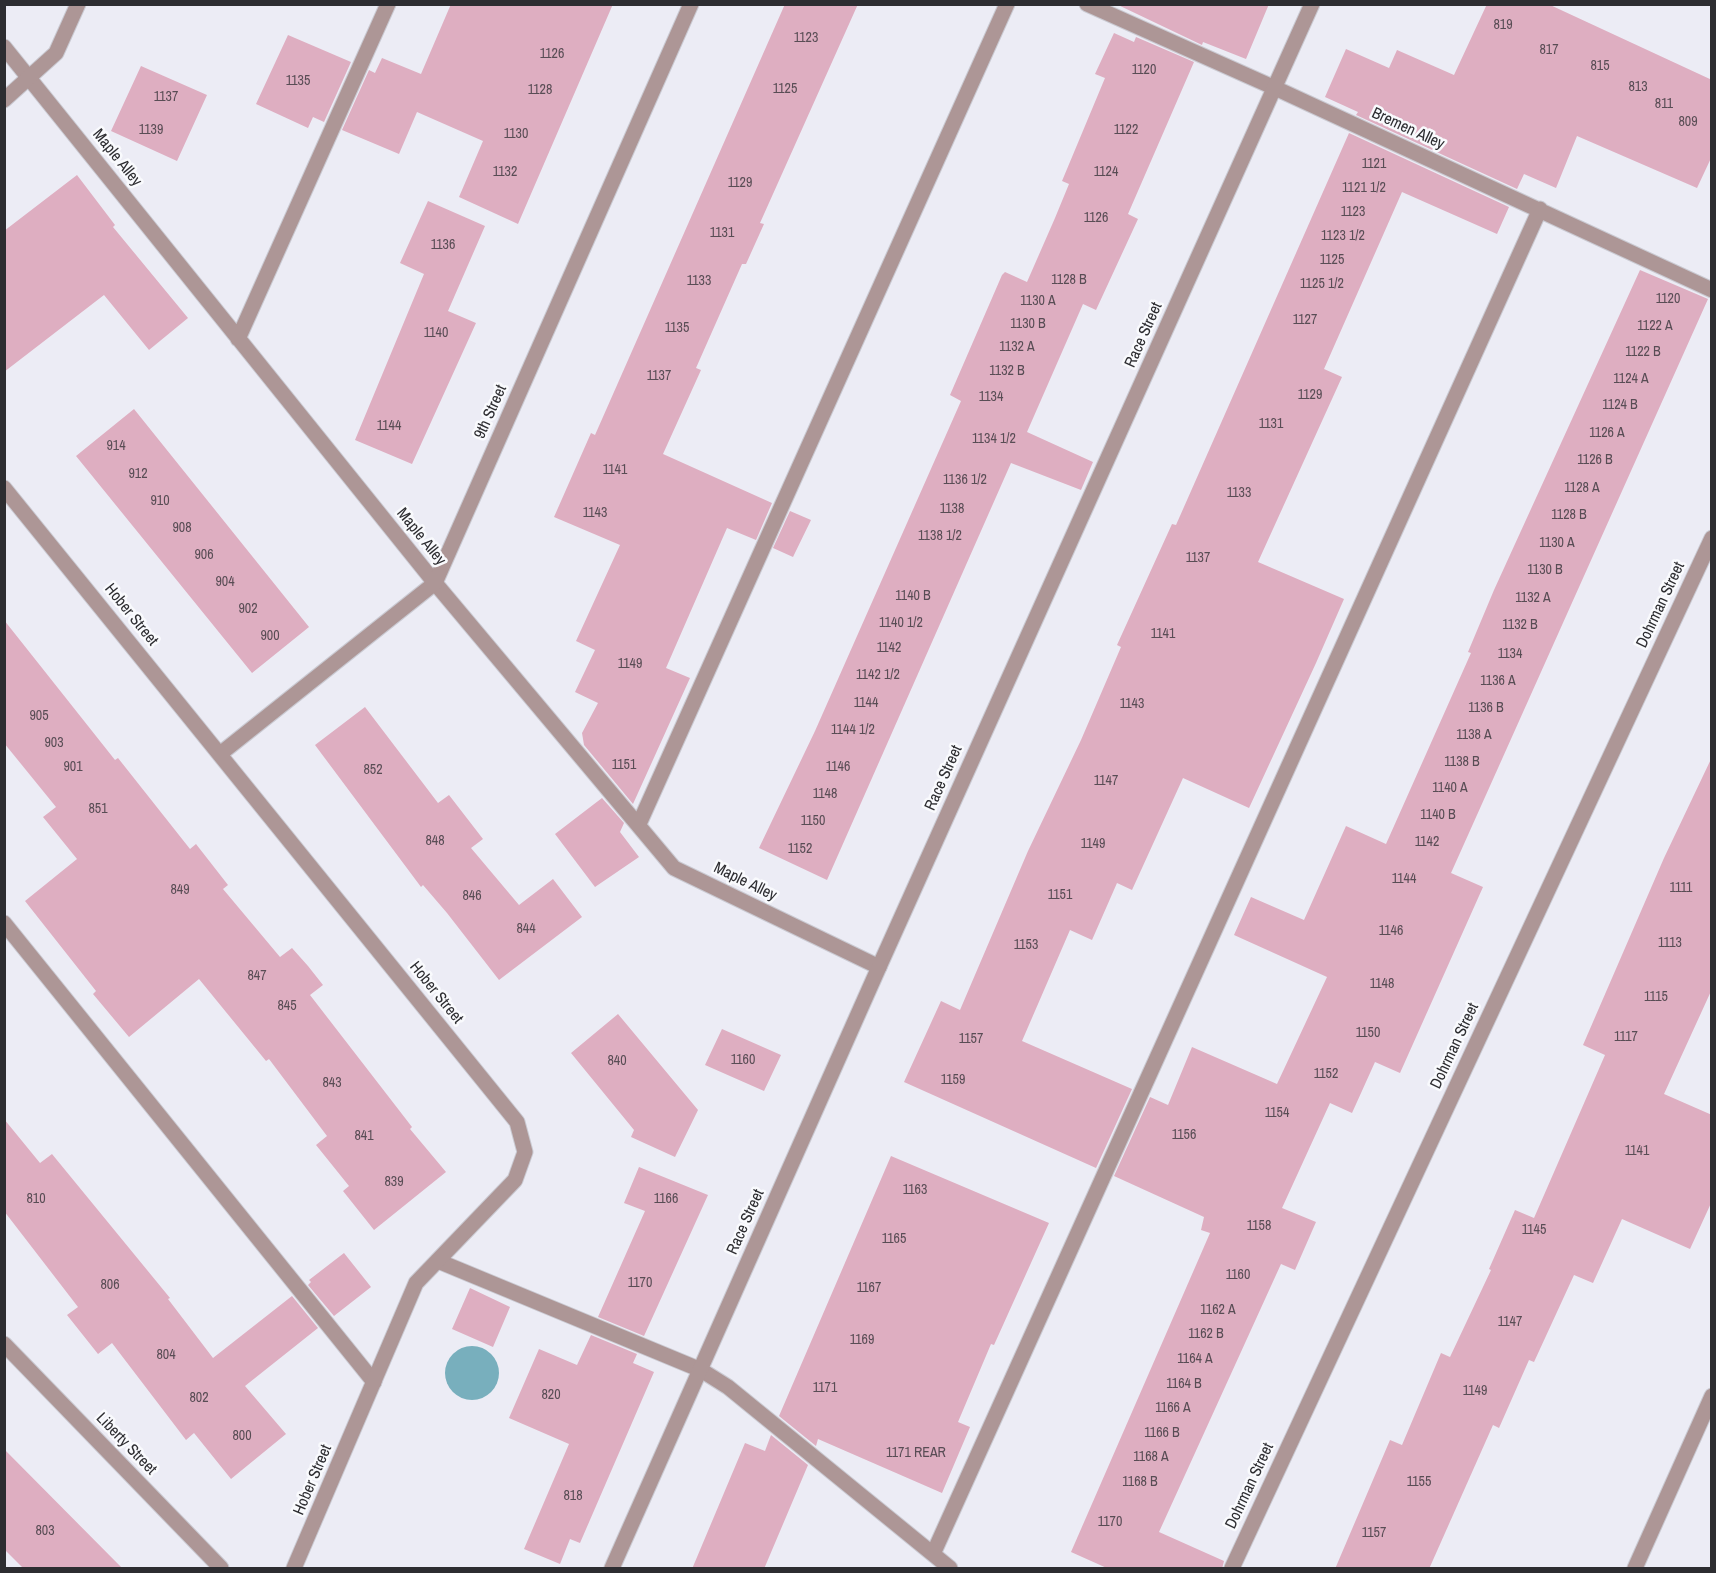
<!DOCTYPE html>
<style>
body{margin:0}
#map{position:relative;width:1716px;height:1573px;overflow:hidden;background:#ececf5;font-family:"Archivo Narrow",sans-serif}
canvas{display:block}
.frame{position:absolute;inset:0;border:6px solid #2d2d31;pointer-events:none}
</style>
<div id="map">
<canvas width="1716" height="1573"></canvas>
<div class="frame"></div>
</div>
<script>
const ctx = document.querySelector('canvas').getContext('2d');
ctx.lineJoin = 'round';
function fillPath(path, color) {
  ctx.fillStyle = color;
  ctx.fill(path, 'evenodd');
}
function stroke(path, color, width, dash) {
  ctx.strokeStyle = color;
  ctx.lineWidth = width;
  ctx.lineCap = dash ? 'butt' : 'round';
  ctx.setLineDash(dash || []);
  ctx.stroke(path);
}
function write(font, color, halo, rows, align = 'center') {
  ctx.font = font + ' "Archivo Narrow",sans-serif';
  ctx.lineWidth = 5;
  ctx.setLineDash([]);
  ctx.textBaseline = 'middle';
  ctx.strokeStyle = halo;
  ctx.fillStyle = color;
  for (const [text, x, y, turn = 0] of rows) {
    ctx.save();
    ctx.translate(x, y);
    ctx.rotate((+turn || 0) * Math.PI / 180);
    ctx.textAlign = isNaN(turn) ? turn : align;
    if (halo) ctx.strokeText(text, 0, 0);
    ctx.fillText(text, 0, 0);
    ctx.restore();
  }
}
const water = new Path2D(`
 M445 1373a27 27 0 1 1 54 0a27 27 0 1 1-54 0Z`);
const building = new Path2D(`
 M451 4H613L518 224 459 197 483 141 417 112 399 154 342 130 369 70 375 73 382 58 421 74Z
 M785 4H858L760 223 764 224 746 264H742L696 368 701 370 663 454 772 503 756 540 727 528 666 668 690 678 633 804 584 745 582 733 598 703 575 692 595 650 576 641 620 545 554 517 591 433 595 435Z
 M1116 4H1269L1246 59 1203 42 1202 45Z
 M1487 4H1548L1712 80V156L1697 188 1577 136 1556 188 1524 174 1517 189 1356 115 1358 112 1325 97 1346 49 1389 68 1397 50 1454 75Z
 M1114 33 1134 42 1136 37 1194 62 1128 214 1138 219 1096 310 1083 304 1027 432 1093 462 1081 490 1011 463 827 880 759 848 815 731 961 401 950 395 1002 275 1005 272 1027 282 1055 218 1069 184 1062 181 1105 78 1095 74Z
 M288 35 351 62 324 122 313 117 308 128 256 104Z
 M141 66 207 95 177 161 111 131Z
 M1349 133 1509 207 1497 234 1402 192 1324 369 1342 377 1258 562 1344 599 1316 663 1249 808 1183 778 1132 890 1117 883 1092 940 1070 930 1022 1041 1132 1089 1096 1168 904 1082 941 1001 960 1010 1028 851 1081 740 1121 647 1117 645 1172 524 1176 525Z
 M77 175 115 225 113 227 188 318 149 350 104 295 4 372V231Z
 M428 201 485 226 448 311 476 323 412 464 355 440 424 274 400 263Z
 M1640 270 1708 299 1451 873 1483 887 1400 1073 1375 1062 1352 1113 1330 1103 1282 1208 1316 1222 1295 1270 1281 1264 1159 1532 1224 1561 1222 1569H1109L1071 1552 1210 1233 1201 1230 1204 1217 1114 1176 1150 1097 1168 1105 1192 1047 1277 1084 1327 977 1234 935 1251 897 1304 920 1346 826 1386 844 1471 653 1468 652 1494 590Z
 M134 409 309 627 252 673 76 456Z
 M790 511 811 520 793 557 773 548Z
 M4 620 115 760 118 758 190 849 196 844 228 885 223 889 280 957 292 948 308 966 323 985 310 995 412 1127 410 1129 446 1172 374 1230 343 1191 349 1186 316 1145 327 1136 269 1059 266 1061 199 979 129 1037 93 994 96 991 25 901 77 859 43 817 56 807 4 743Z
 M365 707 438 803 449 795 483 839 471 848 519 905 553 879 582 917 499 980 447 913 423 885 421 887 315 745Z
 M1712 757V989L1664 1094 1712 1115V1201L1690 1249 1622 1219 1593 1283 1574 1275 1534 1362 1529 1360 1499 1428 1493 1425 1429 1569H1335L1390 1440 1402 1445 1441 1353 1450 1357 1491 1270 1489 1269 1515 1210 1534 1218 1605 1055 1583 1045 1664 858Z
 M602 798 624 823 620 832 639 857 595 887 555 834Z
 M618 1014 698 1110 675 1157 631 1137 634 1130 571 1053Z
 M722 1029 781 1055 764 1091 705 1065Z
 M4 1119 40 1163 52 1154 170 1298 168 1299 213 1358 292 1296 318 1328 245 1386 286 1434 231 1479 194 1433 186 1440 112 1343 98 1354 67 1315 78 1307 4 1211Z
 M891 1156 1049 1223 994 1345 991 1344 958 1422 970 1427 942 1493 818 1439 816 1446 779 1416Z
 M639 1167 708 1195 644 1336 598 1317 645 1211 624 1203Z
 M344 1253 371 1287 334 1316 308 1285 311 1282 309 1280Z
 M470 1288 510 1307 493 1347 452 1329Z
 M591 1335 637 1354 633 1363 654 1372 580 1543 570 1539 560 1564 524 1549 569 1444 509 1418 539 1349 577 1365Z
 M771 1435 808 1465 764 1569H692L745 1443 765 1451Z
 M4 1449 123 1569H24L4 1549Z`);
const lane = new Path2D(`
 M1087 4 1275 88 1712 290
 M4 47 435 583 674 868 879 967
 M238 339 388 4
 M639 824 1007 4
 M4 923 374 1382
 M438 1261 701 1370 728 1387 950 1568
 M933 1554 1540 209
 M1635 1568 1712 1396`);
const street = new Path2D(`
 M4 100 56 53 78 4
 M4 488 517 1122 525 1152 515 1180 416 1283 294 1568
 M220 754 435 583 691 4
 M4 1344 221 1568
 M612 1568 879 967 1312 4
 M1232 1568 1712 538`);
const numberNames = [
 ["819",1503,25],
 ["1123",806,38],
 ["817",1549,50],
 ["1126",552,54],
 ["815",1600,66],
 ["1120",1144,70],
 ["1135",298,81],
 ["813",1638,87],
 ["1125",785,89],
 ["1128",540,90],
 ["1137",166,97],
 ["811",1664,104],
 ["809",1688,122],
 ["1139",151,130],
 ["1122",1126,130],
 ["1130",516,134],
 ["1121",1374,164],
 ["1132",505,172],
 ["1124",1106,172],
 ["1129",740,183],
 ["1121 1/2",1364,188],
 ["1123",1353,212],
 ["1126",1096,218],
 ["1131",722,233],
 ["1123 1/2",1343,236],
 ["1136",443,245],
 ["1125",1332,260],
 ["1128 B",1069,280],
 ["1133",699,281],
 ["1125 1/2",1322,284],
 ["1120",1668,299],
 ["1130 A",1038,301],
 ["1127",1305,320],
 ["1130 B",1028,324],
 ["1122 A",1655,326],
 ["1135",677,328],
 ["1140",436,333],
 ["1132 A",1017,347],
 ["1122 B",1643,352],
 ["1132 B",1007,371],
 ["1137",659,376],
 ["1124 A",1631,379],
 ["1129",1310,395],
 ["1134",991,397],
 ["1124 B",1620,405],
 ["1131",1271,424],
 ["1144",389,426],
 ["1126 A",1607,433],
 ["1134 1/2",994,439],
 ["914",116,446],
 ["1126 B",1595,460],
 ["1141",615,470],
 ["912",138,474],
 ["1136 1/2",965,480],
 ["1128 A",1582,488],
 ["1133",1239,493],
 ["910",160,501],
 ["1138",952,509],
 ["1143",595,513],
 ["1128 B",1569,515],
 ["908",182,528],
 ["1138 1/2",940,536],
 ["1130 A",1557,543],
 ["906",204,555],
 ["1137",1198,558],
 ["1130 B",1545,570],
 ["904",225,582],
 ["1140 B",913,596],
 ["1132 A",1533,598],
 ["902",248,609],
 ["1140 1/2",901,623],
 ["1132 B",1520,625],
 ["1141",1163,634],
 ["900",270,636],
 ["1142",889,648],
 ["1134",1510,654],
 ["1149",630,664],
 ["1142 1/2",878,675],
 ["1136 A",1498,681],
 ["1144",866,703],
 ["1143",1132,704],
 ["1136 B",1486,708],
 ["905",39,716],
 ["1144 1/2",853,730],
 ["1138 A",1474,735],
 ["903",54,743],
 ["1138 B",1462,762],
 ["1151",624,765],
 ["901",73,767],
 ["1146",838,767],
 ["852",373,770],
 ["1147",1106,781],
 ["1140 A",1450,788],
 ["1148",825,794],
 ["851",98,809],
 ["1140 B",1438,815],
 ["1150",813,821],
 ["848",435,841],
 ["1142",1427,842],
 ["1149",1093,844],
 ["1152",800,849],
 ["1144",1404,879],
 ["1111",1681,888],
 ["849",180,890],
 ["1151",1060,895],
 ["846",472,896],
 ["844",526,929],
 ["1146",1391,931],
 ["1113",1670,943],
 ["1153",1026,945],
 ["847",257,976],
 ["1148",1382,984],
 ["1115",1656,997],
 ["845",287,1006],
 ["1150",1368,1033],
 ["1117",1626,1037],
 ["1157",971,1039],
 ["1160",743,1060],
 ["840",617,1061],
 ["1152",1326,1074],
 ["1159",953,1080],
 ["843",332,1083],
 ["1154",1277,1113],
 ["1156",1184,1135],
 ["841",364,1136],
 ["1141",1637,1151],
 ["839",394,1182],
 ["1163",915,1190],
 ["810",36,1199],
 ["1166",666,1199],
 ["1158",1259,1226],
 ["1145",1534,1230],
 ["1165",894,1239],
 ["1160",1238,1275],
 ["1170",640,1283],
 ["806",110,1285],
 ["1167",869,1288],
 ["1162 A",1218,1310],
 ["1147",1510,1322],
 ["1162 B",1206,1334],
 ["1169",862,1340],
 ["804",166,1355],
 ["1164 A",1195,1359],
 ["1164 B",1184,1384],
 ["1171",825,1388],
 ["1149",1475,1391],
 ["820",551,1395],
 ["802",199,1398],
 ["1166 A",1173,1408],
 ["1166 B",1162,1433],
 ["800",242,1436],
 ["1171 REAR",916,1453],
 ["1168 A",1151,1457],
 ["1168 B",1140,1482],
 ["1155",1419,1482],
 ["818",573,1496],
 ["1170",1110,1522],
 ["803",45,1531],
 ["1157",1374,1533]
];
const streetNames = [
 ["Bremen Alley",1408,129,25],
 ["Maple Alley",117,158,51],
 ["Race Street",1144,335,-66],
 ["9th Street",491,412,-66],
 ["Maple Alley",421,537,51],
 ["Dohrman Street",1661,605,-65],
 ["Hober Street",131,615,51],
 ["Race Street",944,778,-66],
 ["Maple Alley",745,882,26],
 ["Hober Street",436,993,51],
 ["Dohrman Street",1455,1046,-65],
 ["Race Street",746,1222,-66],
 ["Liberty Street",126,1444,46],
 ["Hober Street",313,1480,-67],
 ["Dohrman Street",1250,1486,-65]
];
fillPath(water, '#78afbd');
fillPath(building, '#deaec1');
stroke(lane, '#cacad2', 17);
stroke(street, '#cacad2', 17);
stroke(lane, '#ad9696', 15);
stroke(street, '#ad9696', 15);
write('14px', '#594d55', null, numberNames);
write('16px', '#2d2d31', '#f9fafd', streetNames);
</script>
